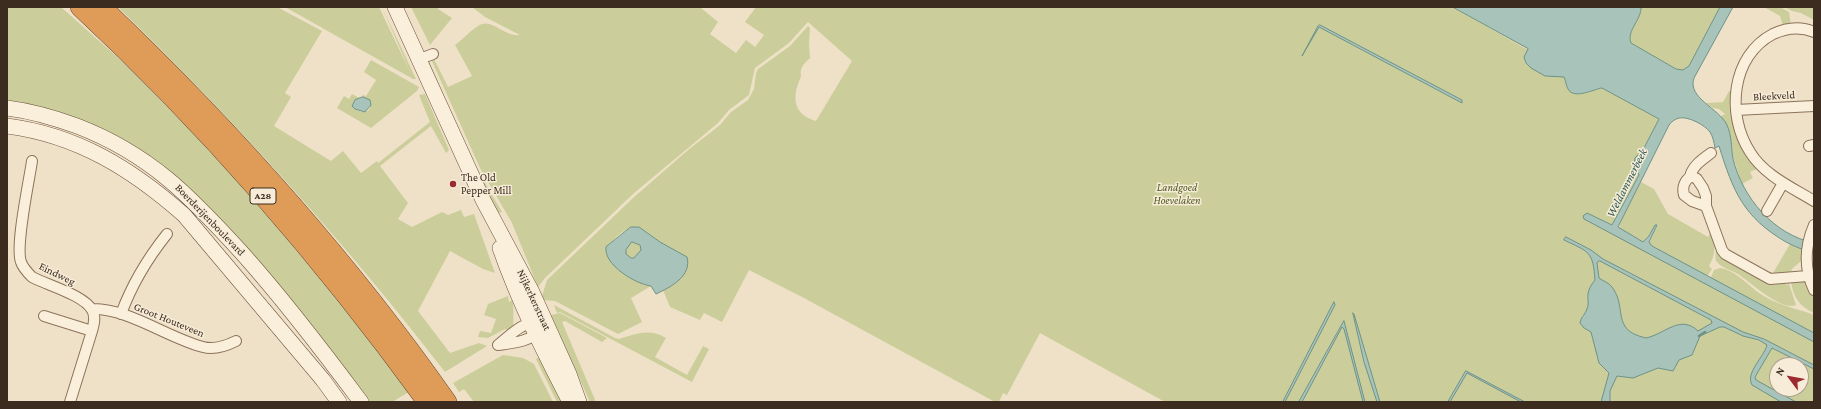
<!DOCTYPE html>
<style>
body{margin:0}
#map{position:relative;width:1821px;height:409px;overflow:hidden;background:#efe1c7;font-family:"Crimson Pro",serif}
canvas{display:block}
.frame{position:absolute;inset:0;border:8px solid #3c2c20;pointer-events:none}
.north{position:absolute;left:1769px;top:357px;width:40px;height:40px;box-sizing:border-box;background:#f7ecd7;border:1px solid #ac9f8e;border-radius:50%;rotate:302deg;font-size:11px;font-weight:700;line-height:16px;text-align:center;color:#3c2c20}
.north::after{content:'';display:block;margin:auto;width:14px;height:18px;background:#9c2a31;clip-path:polygon(50% 0,100% 100%,50% 72%,0 100%)}
</style>
<div id="map">
<canvas width="1821" height="409"></canvas>
<div class="frame"></div>
<div class="north">N</div>
</div>
<script>
const ctx = document.querySelector('canvas').getContext('2d');
ctx.lineJoin = 'round';
function fillPath(path, color) {
  ctx.fillStyle = color;
  ctx.fill(path, 'evenodd');
}
function stroke(path, color, width, dash) {
  ctx.strokeStyle = color;
  ctx.lineWidth = width;
  ctx.lineCap = dash ? 'butt' : 'round';
  ctx.setLineDash(dash || []);
  ctx.stroke(path);
}
function write(font, color, halo, rows, align = 'center') {
  ctx.font = font + ' "Crimson Pro",serif';
  ctx.lineWidth = 3;
  ctx.setLineDash([]);
  ctx.textBaseline = 'middle';
  ctx.strokeStyle = halo;
  ctx.fillStyle = color;
  for (const [text, x, y, turn = 0] of rows) {
    ctx.save();
    ctx.translate(x, y);
    ctx.rotate((+turn || 0) * Math.PI / 180);
    ctx.textAlign = isNaN(turn) ? turn : align;
    if (halo) ctx.strokeText(text, 0, 0);
    ctx.fillText(text, 0, 0);
    ctx.restore();
  }
}
const green = new Path2D(`
 M7 7H61L124 63 187 127 260 206 314 268 409 392 392 402H364L156 165 7 101Z
 M118 7H277L322 31 285 93 291 97 274 126 331 161 343 151 361 173 377 161 378 163 430 122 419 95 425 94 449 150 446 153 431 126 380 166 408 203 398 219 412 227 442 212 448 215 461 210 464 217 474 214 495 273 483 269 450 251 418 311 450 353 479 343 487 346 445 372C345 242 235 121 118 7Z
 M285 7H379L411 74 382 7 416 79H413Z
 M411 7H439L438 9 452 18 430 45Z
 M465 7H700L718 22 710 34 736 53 746 40 755 47 764 35 745 22 756 7H1453L1528 50 1564 77 1568 89 1587 93 1594 89 1602 88 1659 119 1644 148 1635 158 1634 164 1639 175 1612 225 1587 213 1814 334V402H1165L1040 333 1007 395 1003 393 999 402H995L804 298 749 270 722 322 704 313 700 320 670 307 663 290 676 282 660 242 639 227C626 225 615 239 606 247L617 269 645 285 651 286 631 298 642 322 618 334 555 301 544 300 542 296 547 280 633 198 688 150 720 125 731 112 748 100 754 89 756 73 758 69 790 46 808 26 810 28 809 43 810 58C807 61 802 65 801 70 800 74 802 76 800 79 792 98 793 114 816 121L852 61 808 22 789 43 755 68 749 95 729 110 718 123 633 194 545 278 538 287 512 223 480 168 431 59 433 57 448 87 472 76 455 45C464 39 472 28 482 24 493 20 506 37 520 35L485 17 472 7 467 8ZM1319 25 1462 100V103L1321 28 1318 27 1317 29ZM1777 365H1801V389H1777Z
 M1641 7H1720L1689 66 1683 70 1676 69 1631 43C1626 31 1642 19 1641 7Z
 M1764 7H1780L1789 12 1791 25 1783 26 1780 16Z
 M1784 7H1814V20L1801 13 1792 11Z
 M371 60 419 87 417 91 371 128 337 108 344 96 349 99 352 94 361 99 355 100V109L362 112 368 111 370 108V100L361 98 363 95 366 96 376 80 364 72Z
 M429 61 475 166 502 212 499 213 492 203 427 64Z
 M1729 91H1733L1732 101 1759 168 1750 172 1753 178 1742 184 1733 157 1730 139 1721 116 1725 114 1719 109 1713 108 1706 103 1723 102Z
 M1641 182 1654 189 1668 214 1708 237 1711 231C1716 244 1716 254 1709 266L1712 269 1707 277 1649 244 1657 225H1655L1649 236 1643 242 1619 229 1622 216Z
 M625 250a8 8 0 1 1 16 0a8 8 0 1 1-16 0Z
 M1790 244 1801 249V261L1792 269 1790 274H1767L1768 271 1773 273Z
 M1717 247 1720 254 1786 281V285L1789 284 1796 305C1782 312 1750 282 1738 274 1733 271 1720 267 1717 262 1714 258 1716 252 1717 247Z
 M1720 268C1735 270 1747 284 1759 293 1776 305 1796 308 1814 315V333L1710 279 1714 270Z
 M1791 280 1805 281 1807 283 1814 297V313C1800 307 1792 296 1791 280Z
 M508 296 509 302 512 300C515 309 512 318 514 328L508 332 505 329 488 338 478 337 480 331 491 333 496 319 484 315 488 304Z
 M554 305 615 338 619 339C636 334 650 328 666 338L655 357 687 375 703 346 709 349 692 382 560 312 557 313Z
 M560 313 607 338 602 342 565 321 562 322 596 402H590L551 315Z
 M503 355 523 358 534 364 553 402H474L464 389 459 392 453 383Z
 M543 356 564 402H557L536 359Z`);
const water = new Path2D(`
 M1453 7H1641C1642 19 1626 31 1631 43L1676 69 1683 70 1689 66 1720 7H1733L1694 78C1687 98 1719 108 1727 125 1732 136 1731 148 1733 159 1743 198 1773 234 1814 243V254C1805 250 1795 247 1786 242 1743 217 1733 191 1719 146L1715 148C1714 142 1713 137 1710 132 1705 125 1688 116 1679 118 1675 119 1671 122 1669 125L1618 227 1643 242 1649 236 1655 225H1657L1649 242 1652 246 1814 333V342L1584 219 1583 216 1587 213 1612 225 1639 175 1634 164 1635 158 1644 148 1659 119 1602 88C1594 89 1574 100 1568 89 1566 86 1566 81 1564 77L1545 76 1531 68 1526 63 1524 57 1528 49Z
 M1320 25 1462 100V103L1319 27 1302 56 1318 26Z
 M363 97 370 100 371 105 365 112 355 109 352 106 355 100Z
 M631 227H639L660 242 687 257C692 276 671 287 656 294L651 286C636 284 603 265 606 247ZM632 242 640 245 641 250 634 258H631L626 254V250Z
 M1566 237 1591 250 1603 259 1743 332 1764 339 1814 365V369L1772 348 1755 377 1756 380 1796 402H1781L1752 385C1745 373 1764 357 1767 345L1759 340 1743 336 1724 327H1720L1700 336 1692 355 1679 360 1673 371 1658 368 1633 378 1617 376 1610 391V402H1601L1609 373 1599 363 1591 332 1584 328 1580 323C1581 317 1584 316 1586 311 1592 300 1582 296 1595 280 1593 251 1589 252 1564 240ZM1600 261 1711 320 1712 323 1698 331C1680 314 1665 334 1646 338 1610 330 1628 308 1612 287 1609 283 1603 281 1599 278L1597 263Z
 M1334 302 1335 305 1285 402H1283Z
 M1353 313 1354 314 1380 402H1377L1364 362Z
 M1344 321 1365 402H1363L1344 329 1342 327 1302 402H1299Z
 M1466 371 1468 372 1525 402H1521L1467 373 1450 402H1448Z`);
const stream = new Path2D(`
 M1699 336 1705 332`);
const street = new Path2D(`
 M1814 32C1800 26 1786 28 1773 34 1731 56 1726 115 1750 152 1764 175 1791 187 1814 201
 M420 59 433 54
 M1736 110 1814 106
 M1809 146 1814 145
 M32 161C29 182 15 246 21 262 23 268 27 272 32 277 47 285 84 295 92 310 96 316 94 324 92 331L70 402
 M1690 177C1692 166 1703 159 1711 153
 M1706 206 1692 201 1684 195C1682 188 1684 180 1692 176L1697 179 1703 188 1706 196V206L1722 250 1725 254 1770 279 1808 276
 M1767 211 1783 183
 M1814 225C1805 246 1804 269 1814 290
 M92 309C128 308 168 338 203 347 214 350 226 346 236 341
 M121 314C132 284 147 259 167 234
 M44 316 92 331
 M498 345C510 336 521 322 537 323
 M498 345C513 343 530 342 540 330`);
const secondary = new Path2D(`
 M395 7 483 200 532 292 569 374 579 402
 M7 108C31 111 55 118 77 126 150 154 191 197 242 253 285 301 323 351 361 402
 M7 126C77 135 132 169 184 215L323 380 339 402
 M500 248C519 302 544 352 570 402`);
const highway = new Path2D(`
 M80 7C208 126 324 260 427 402
 M102 7C229 128 347 259 447 402`);
const markers = [
 [453,184,4,"#9c2a31"]
];
const shields = [
 [263,196,26]
];
const shieldNames = [
 ["A28",263,196]
];
const streetNames = [
 ["Bleekveld",1774,96,-3],
 ["Boerderijenboulevard",210,220,46],
 ["Eindweg",57,274,26],
 ["Nijkerkerstraat",534,300,65],
 ["Groot Houteveen",169,320,22]
];
const poiNames = [
 ["The Old",461,178],
 ["Pepper Mill",461,191]
];
const parkNames = [
 ["Landgoed",1177,188],
 ["Hoevelaken",1177,201]
];
const waterNames = [
 ["Weldammerbeek",1627,183,-63]
];
fillPath(green, '#cbce9a');
fillPath(water, '#a8c3ba');
stroke(water, '#6e9287', 1);
stroke(stream, '#6e9287', 2.5);
stroke(street, '#8c735c', 12);
stroke(secondary, '#6e543f', 16);
stroke(highway, '#5a4130', 20);
stroke(street, '#faefdb', 10);
stroke(secondary, '#faefdb', 15);
stroke(highway, '#df9c58', 19);
for (const [x, y, r, color] of markers) {
  const dot = new Path2D();
  dot.arc(x, y, r, 0, 2 * Math.PI);
  ctx.fillStyle = color;
  ctx.fill(dot);
  stroke(dot, '#f7ecd7', 1.5);
}
for (const [x, y, w] of shields) {
  const box = new Path2D();
  box.roundRect(x - w / 2, y - 8, w, 16, 3);
  ctx.fillStyle = '#f7ecd7';
  ctx.fill(box);
  stroke(box, '#3c2c20', 1);
}
write('bold 10px', '#3c2c20', null, shieldNames);
write('11px', '#3c2c20', '#f7ecd7', streetNames);
write('11px', '#3c2c20', '#f7ecd7', poiNames, 'left');
write('italic 11px', '#4f5926', '#f7ecd7', parkNames);
write('italic 12px', '#2f5c57', '#f7ecd7', waterNames);
</script>
